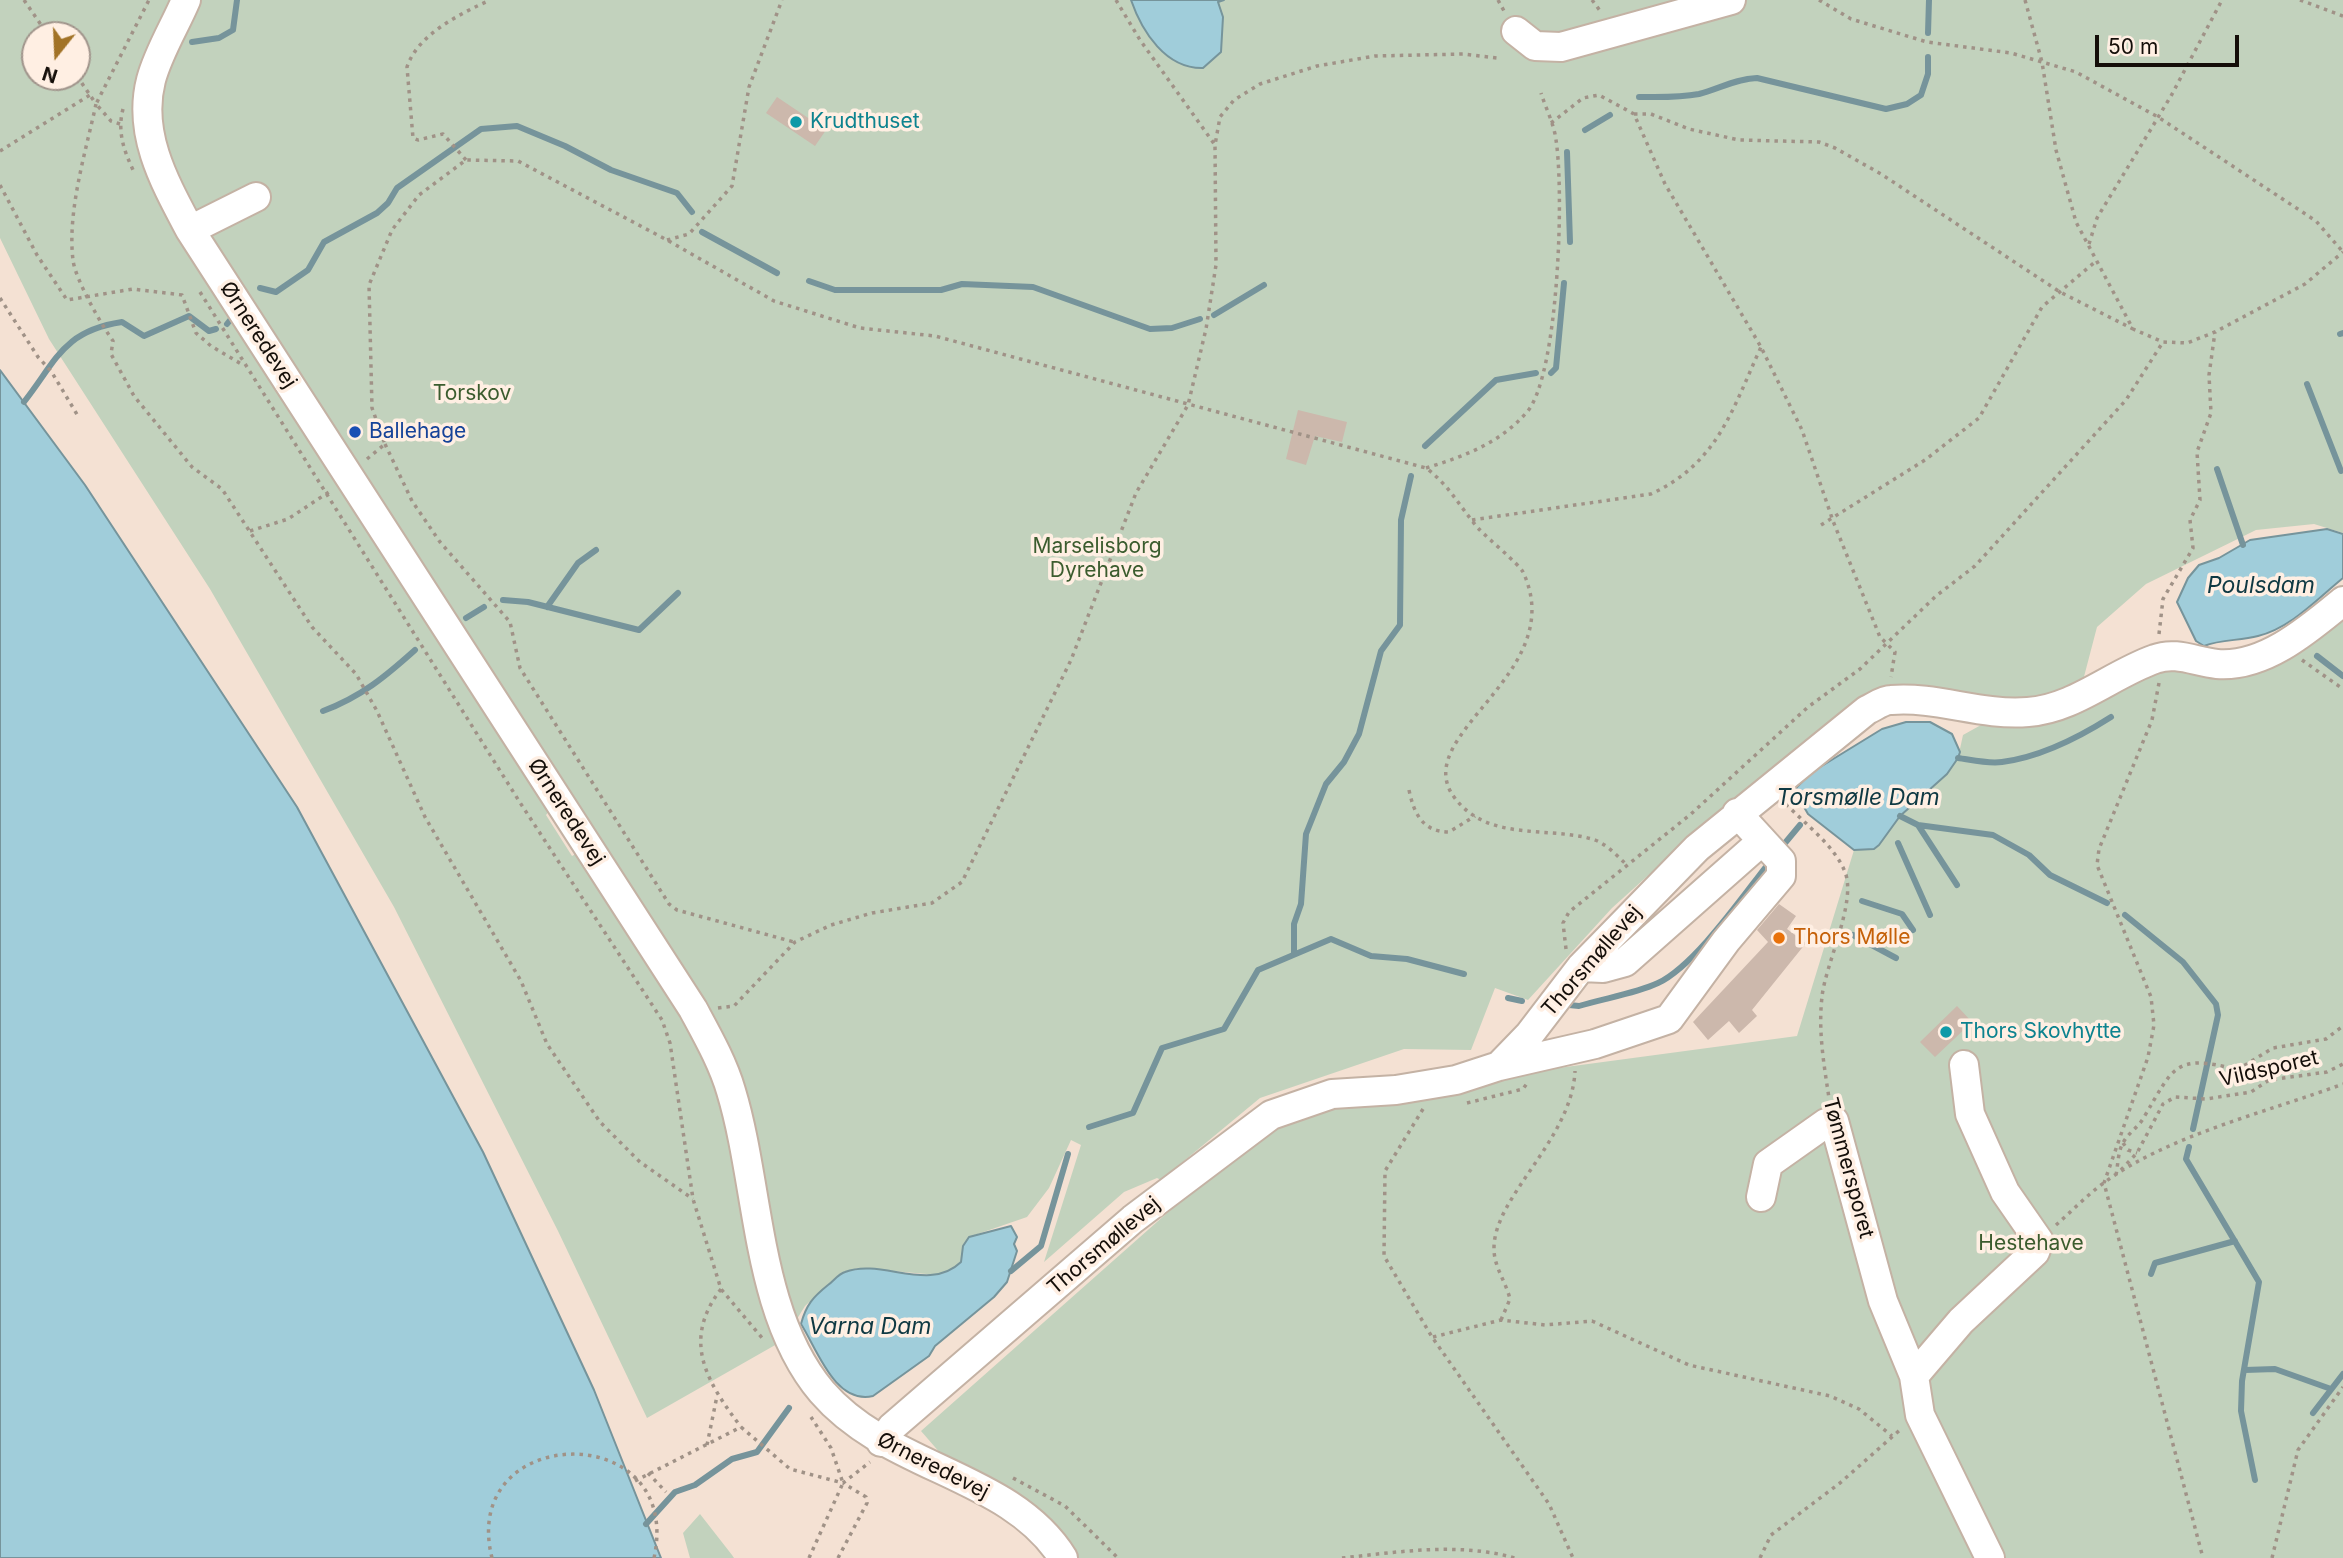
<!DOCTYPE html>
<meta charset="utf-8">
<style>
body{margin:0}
#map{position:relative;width:2343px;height:1558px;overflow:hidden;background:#f4e1d3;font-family:Inter,sans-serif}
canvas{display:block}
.north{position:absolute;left:21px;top:21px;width:70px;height:70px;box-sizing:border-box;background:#ffefe3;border:2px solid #a1958c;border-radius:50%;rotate:198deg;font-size:19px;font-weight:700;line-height:28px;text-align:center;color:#140e09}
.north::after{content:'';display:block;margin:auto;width:24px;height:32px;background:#a27327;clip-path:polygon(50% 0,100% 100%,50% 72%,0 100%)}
.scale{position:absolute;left:2095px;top:35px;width:144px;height:32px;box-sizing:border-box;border:4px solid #140e09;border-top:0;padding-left:9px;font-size:21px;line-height:24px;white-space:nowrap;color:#140e09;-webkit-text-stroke:5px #ffefe3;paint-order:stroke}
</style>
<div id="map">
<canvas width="2343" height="1558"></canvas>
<div class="north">N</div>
<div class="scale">50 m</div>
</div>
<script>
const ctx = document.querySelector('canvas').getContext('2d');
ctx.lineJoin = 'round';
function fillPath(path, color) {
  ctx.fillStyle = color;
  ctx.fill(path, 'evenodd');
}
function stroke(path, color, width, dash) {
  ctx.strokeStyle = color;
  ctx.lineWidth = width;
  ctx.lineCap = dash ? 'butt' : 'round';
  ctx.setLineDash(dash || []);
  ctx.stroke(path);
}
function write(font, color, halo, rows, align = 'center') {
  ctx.font = font + ' Inter,sans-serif';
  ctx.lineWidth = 7;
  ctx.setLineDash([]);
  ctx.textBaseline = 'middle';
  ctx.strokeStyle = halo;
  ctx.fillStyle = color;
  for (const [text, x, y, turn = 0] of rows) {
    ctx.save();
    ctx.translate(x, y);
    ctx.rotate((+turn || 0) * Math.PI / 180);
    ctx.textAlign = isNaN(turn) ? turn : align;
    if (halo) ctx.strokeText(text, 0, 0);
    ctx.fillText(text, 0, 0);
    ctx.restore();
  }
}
const green = new Path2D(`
 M0 0H2343V533L2314 524 2256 530 2146 584 2097 627 2080 692 1997 706 1909 693 1684 843 1612 908 1528 1000 1495 988 1471 1050 1404 1049 1260 1098 1161 1180 1157 1178 1124 1192 1044 1262 1081 1145 1071 1140 1049 1188 1027 1217 969 1237 963 1245 961 1262 953 1270 938 1275 858 1268 841 1273 805 1306 784 1340 647 1418 558 1231 394 907 210 589 49 339 0 238ZM35 35H77V77H35ZM566 790 598 842 572 856 546 815Z
 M2343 616V1558H1075L1011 1494 941 1454 921 1431 1245 1144 1293 1113 1521 1073 1797 1036 1854 850 1874 849 1879 845 1900 816 1947 774 1958 758 1963 735 1990 720 2169 665 2224 673Z
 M700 1514 732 1555 734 1558H690L683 1533Z`);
const water = new Path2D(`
 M1131 0H1224L1218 2 1223 17 1221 52 1203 68C1166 69 1142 32 1131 0Z
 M0 370 85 485 297 807 483 1152 594 1390 661 1558H0Z
 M2327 529 2343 534V578C2317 599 2291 628 2258 636 2240 641 2221 639 2204 646L2196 641 2177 602 2188 578 2199 565 2219 558 2250 540Z
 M1906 722H1930L1952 734 1960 752 1958 758 1947 774 1900 816 1879 845 1874 849 1854 850 1808 814 1796 793 1797 787 1812 772 1882 729Z
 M1011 1226 1017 1237 1014 1244 1017 1251 1007 1282 994 1297 935 1346 929 1356 873 1396C835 1405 817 1349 801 1324 806 1305 813 1297 828 1285 834 1281 838 1274 845 1272 882 1258 929 1293 961 1262L963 1246 969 1237Z`);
const stream = new Path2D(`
 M1928 33 1929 0
 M192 42 219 38 233 30 237 0
 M1639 97C1660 97 1678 98 1699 94 1719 89 1735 79 1757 78L1886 109 1907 104 1921 95 1928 74V57
 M1585 130 1610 115
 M1567 152 1570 242
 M702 232 777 273
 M809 281 835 290H941L962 284 1033 287 1150 329 1172 328 1200 319
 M260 288 276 292 308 270 324 242 377 213 388 203 397 188 481 129 517 126 565 146 611 170 677 193 692 212
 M1214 315 1264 285
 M227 324 231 319
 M2340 334 2343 333
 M1551 373 1556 368 1564 283
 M2307 384 2341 471
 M24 402C57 360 63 331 122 322L144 336 189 316 209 331 216 329
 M1425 446 1496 380 1536 373
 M2217 469 2243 545
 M503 600 528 602 639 630 678 593
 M547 607 578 563 596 550
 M466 618 484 607
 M2317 656 2343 676
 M323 711C361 697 386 676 415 650
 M1958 758C1972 760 1988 764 2002 762 2041 757 2078 738 2111 717
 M1900 816 1918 825 1993 835 2029 855 2050 875 2107 903
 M1918 825 1957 885
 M1898 843 1930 915
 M1780 849 1800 825
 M1862 901 1902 914 1913 930
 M2125 915 2183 962 2216 1004 2218 1015 2193 1129
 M1853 935 1896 958
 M1294 953V924L1301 904 1306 834 1326 784 1344 762 1359 734 1381 651 1400 625 1401 520 1411 476
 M1508 998 1522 1001
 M1569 1005 1579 1006C1605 998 1634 994 1658 983 1694 966 1740 900 1765 868
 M1089 1127 1133 1113 1162 1048 1224 1029 1258 970 1331 939 1371 956 1407 959 1464 974
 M2189 1147 2186 1159 2259 1282 2242 1381 2241 1411 2255 1480
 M1011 1271 1041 1246 1068 1154
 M2151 1274 2155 1263 2235 1241
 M2245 1370 2275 1369 2331 1389
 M2313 1413 2343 1374
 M646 1524 675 1492 695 1485 732 1459 757 1452 789 1408`);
const building = new Path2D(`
 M777 97 826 130 815 146 766 113Z
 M1298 410 1347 422 1342 442 1315 436 1306 465 1286 459Z
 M1779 904 1796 916 1787 929 1806 943 1752 1010 1757 1016 1739 1033 1729 1021 1708 1040 1693 1022 1768 942 1757 930Z
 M1957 1006 1972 1022 1935 1057 1920 1042Z`);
const path = new Path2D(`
 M24 0 48 35
 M1116 0 1140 40 1215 145
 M1498 0 1504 11
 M1592 0 1601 12
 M1819 0 1851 19 1927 42 2011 53 2076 72 2158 117 2316 221 2343 252
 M2025 0 2042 62 2056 150 2076 222 2133 329 2163 342 2187 343 2215 332 2305 284 2343 252
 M2300 0 2343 16
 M77 76 96 104C86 151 67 211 73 260 75 279 101 324 113 341L111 354 134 396 192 467 222 489 312 627 356 674 377 711 425 817 521 981 547 1044 600 1122 640 1162 693 1199
 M123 109C117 132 124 151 134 172
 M1634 114H1651L1689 129 1739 140 1819 142 1835 148 1881 174 2060 292 2133 329
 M1551 123 1583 98 1599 95 1634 114 1665 184 1761 347 1802 430 1833 521 1880 637 1895 652 1891 677
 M120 124 111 121 96 104 149 0
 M0 151 90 95
 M466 160 443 134 418 140 413 138 407 67C418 34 460 14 490 0
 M0 185 37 255 67 300 133 289 182 295 196 333 211 346 243 365
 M667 240 689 234 732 186 749 87 782 0
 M2089 244 2097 218 2171 96 2222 0
 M200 292 519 801 662 1020 670 1043 693 1199 721 1289 763 1339
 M0 298 38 357 51 371 78 416
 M385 444 412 501 440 542 510 622 520 668 669 904 677 910 794 942
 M367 459 385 444 372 408 369 285 392 230 419 195 466 160 518 161 667 240 774 301 860 328 935 336 1426 468C1449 485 1460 507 1478 528 1487 538 1519 564 1523 572 1571 674 1408 734 1454 797 1487 842 1546 826 1592 839 1606 843 1616 855 1626 864
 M1426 468C1465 456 1500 443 1527 412 1559 375 1565 183 1555 134 1552 120 1545 106 1541 93
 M1472 520 1651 494C1718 463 1732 410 1761 347
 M1821 525 1925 460 1979 418 2042 307 2095 262
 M250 531 288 519 332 490
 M2159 634 2163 599 2193 548 2190 520 2200 500 2197 452 2211 413 2209 375 2215 332
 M2302 660 2343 689
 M2159 683 2152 720 2099 849 2097 865 2151 997 2154 1025 2148 1057 2104 1183 2203 1558
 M1409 790C1414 814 1423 832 1449 832L1475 816
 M1786 804C1804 823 1835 846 1845 872 1857 902 1825 965 1822 997 1818 1031 1824 1065 1829 1098
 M1566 949 1563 923 1569 912 1691 814 1808 707 1860 669 1936 596 1975 566 2126 400 2163 342
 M718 1008 734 1006 795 942 831 925 872 913 932 903 962 882 1071 660 1136 493 1188 405 1206 329 1216 265 1215 145 1220 117 1234 100 1260 84 1317 66 1375 56 1463 54 1497 58
 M1467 1103 1523 1089 1528 1082
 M1423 1109 1385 1171 1384 1256 1432 1337 1549 1504 1573 1558
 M2123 1143 2128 1150 2137 1153
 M2121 1170 2137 1153 2163 1104 2175 1097 2206 1099 2251 1092 2269 1080 2327 1072 2343 1064
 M2116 1175C2118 1165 2118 1151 2123 1143 2128 1133 2139 1127 2144 1117 2173 1069 2174 1052 2237 1070L2273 1048 2326 1039 2343 1026
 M2056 1225C2072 1211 2087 1195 2105 1182 2167 1136 2270 1111 2343 1084
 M721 1289C681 1341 707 1382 741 1427
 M1501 1320 1510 1299C1506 1282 1494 1267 1494 1249 1493 1197 1572 1140 1575 1071
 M1433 1337 1501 1320 1545 1325 1592 1321 1689 1365 1830 1396 1859 1409 1892 1436
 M707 1445 717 1396
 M648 1473 666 1492
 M1013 1478 1065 1506 1118 1558
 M635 1481 741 1427 790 1469 843 1483 870 1462
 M492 1558C458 1422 685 1417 654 1558
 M809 1558 843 1483 831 1448 811 1417
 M838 1558 867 1503 866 1497 843 1483
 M1342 1558C1399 1552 1459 1542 1515 1558
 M1760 1558 1771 1535 1840 1483 1901 1429
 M2272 1558 2298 1450 2343 1387`);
const minor = new Path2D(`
 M186 0C175 26 158 53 151 80 137 134 165 183 190 230L693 1009C707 1035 723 1063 731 1091 760 1186 755 1313 822 1392 889 1470 1011 1474 1063 1558
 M1516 31 1535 46 1561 47 1731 0
 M190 230 256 197
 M1581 967 1603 968 1625 962 1762 841
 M1499 1066 1595 1044 1669 1019 1726 941 1781 876V861L1737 813
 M1761 1197 1768 1164 1826 1123 1834 1121 1883 1301 1914 1376 1920 1415 1990 1558
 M1914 1376 1961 1321 2035 1252 2039 1241 2005 1192 1970 1114 1964 1065
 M881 1442 892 1427 1133 1219 1271 1115 1332 1094 1396 1090 1456 1080 1499 1066 1529 1035 1581 967 1697 848 1867 710C1874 707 1883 700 1891 700 1937 696 1981 716 2028 712 2074 709 2112 674 2155 659 2176 651 2196 662 2217 664 2264 668 2309 629 2343 601`);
const markers = [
 [796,122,7,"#0f9aa8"],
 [355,432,7,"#1a4fb4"],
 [1779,938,7,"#e8710a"],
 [1946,1032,7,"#0f9aa8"]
];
const cultureNames = [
 ["Krudthuset",810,122],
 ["Thors Skovhytte",1960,1032]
];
const streetNames = [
 ["Ørneredevej",258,335,57],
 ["Ørneredevej",566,812,57],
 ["Thorsmøllevej",1592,961,-49],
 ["Vildsporet",2269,1069,-13],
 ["Tømmersporet",1848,1168,75],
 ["Thorsmøllevej",1104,1246,-40],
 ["Ørneredevej",933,1466,27]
];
const parkNames = [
 ["Torskov",472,394],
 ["Marselisborg",1097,547],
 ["Dyrehave",1097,571],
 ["Hestehave",2031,1244]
];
const transitNames = [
 ["Ballehage",369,432]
];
const foodNames = [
 ["Thors Mølle",1793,938]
];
const waterNames = [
 ["Poulsdam",2261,586],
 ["Torsmølle Dam",1858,798],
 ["Varna Dam",870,1327]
];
fillPath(green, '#c2d2bd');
fillPath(water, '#a0cdda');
stroke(water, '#76949b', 2);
stroke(stream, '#76949b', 6);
fillPath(building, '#ccb8ac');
stroke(minor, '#c4b2a4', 32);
stroke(path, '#a09287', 3.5, [3.5, 5]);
stroke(minor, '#fff', 28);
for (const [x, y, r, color] of markers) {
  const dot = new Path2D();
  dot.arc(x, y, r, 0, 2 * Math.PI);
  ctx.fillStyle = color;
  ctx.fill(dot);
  stroke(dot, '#ffefe3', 2.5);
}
write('21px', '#0d838f', '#ffefe3', cultureNames, 'left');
write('21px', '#140e09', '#ffefe3', streetNames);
write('21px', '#3b5c2e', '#ffefe3', parkNames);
write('21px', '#164399', '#ffefe3', transitNames, 'left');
write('21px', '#c56008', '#ffefe3', foodNames, 'left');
write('italic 23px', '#0f3943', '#ffefe3', waterNames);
</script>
